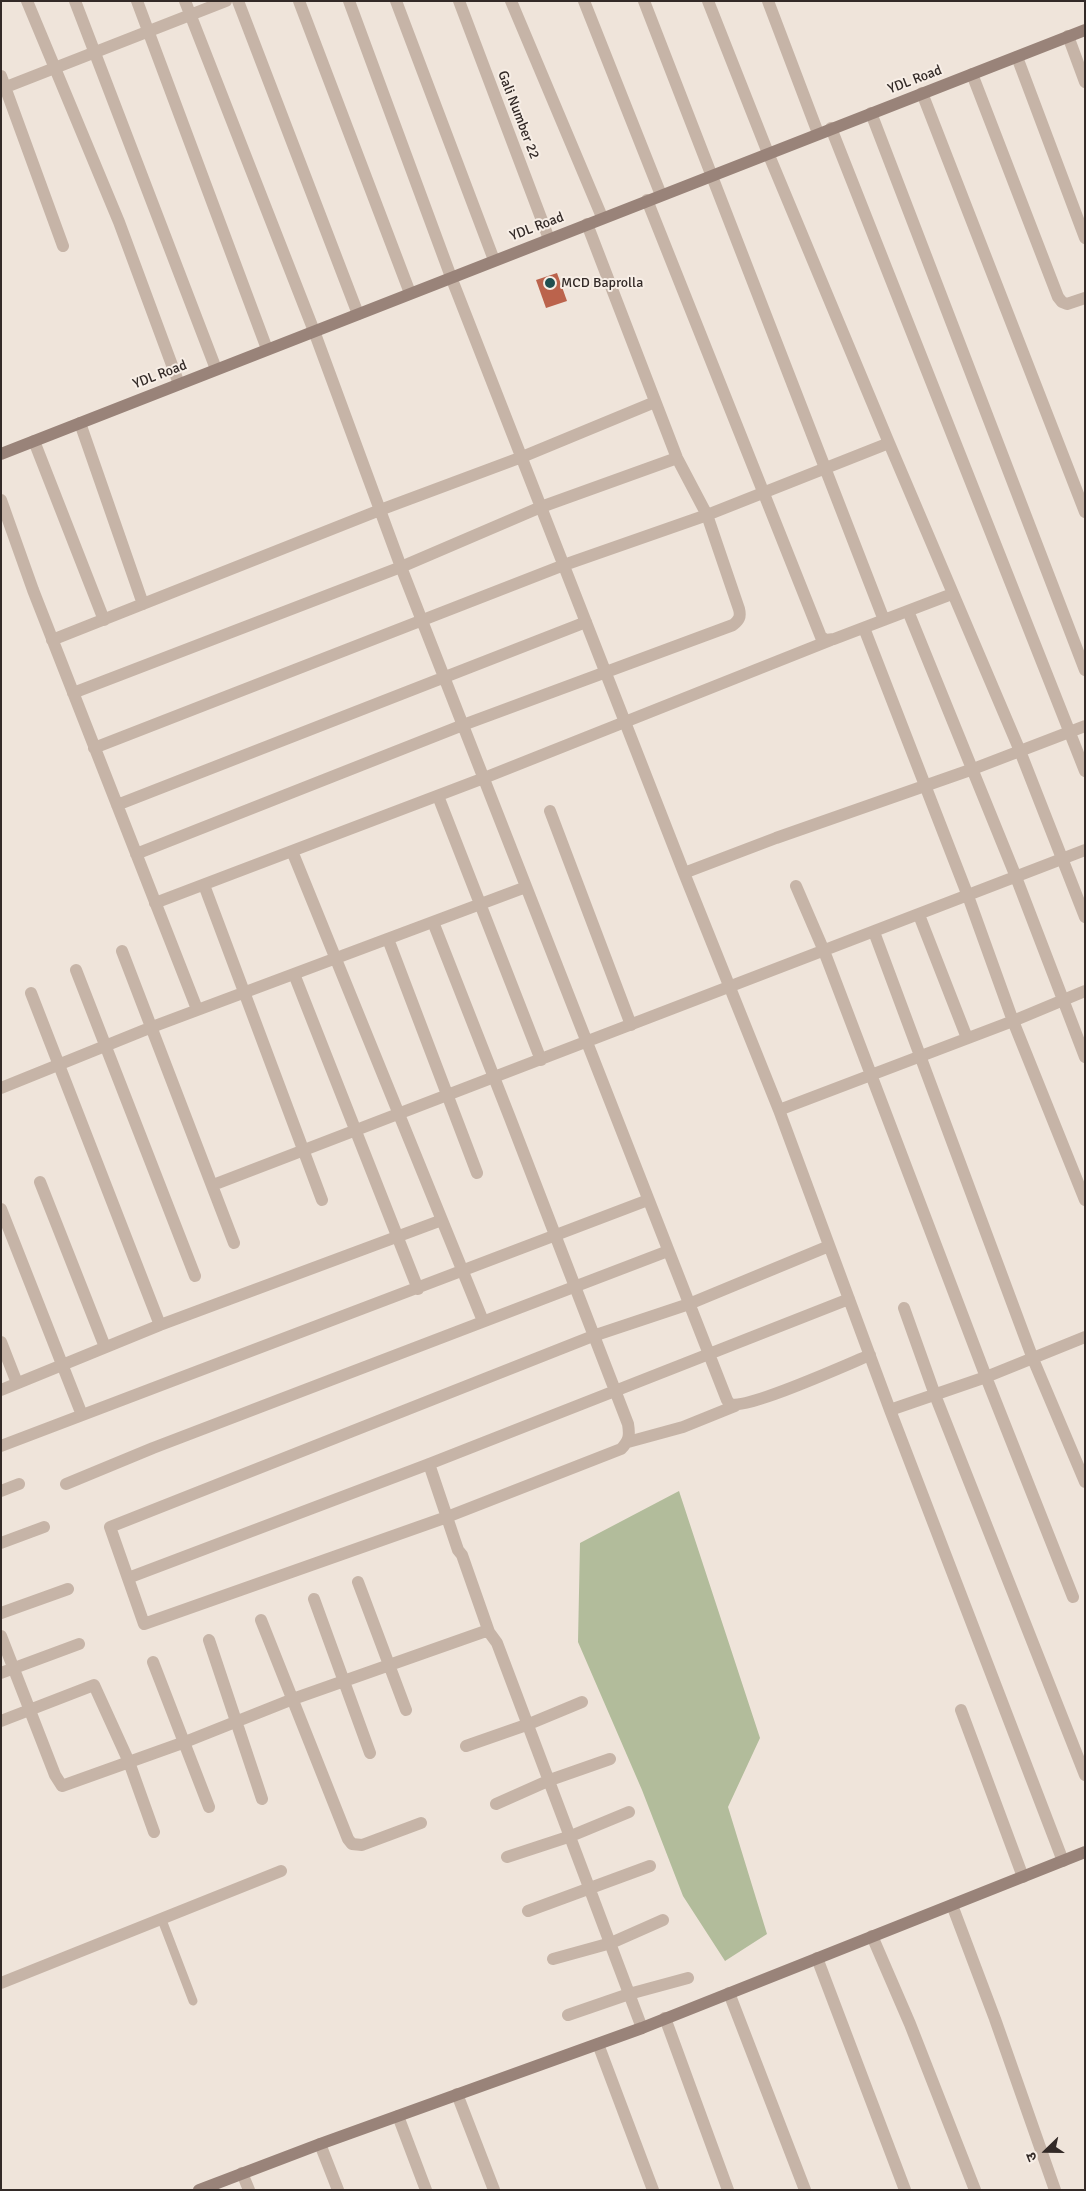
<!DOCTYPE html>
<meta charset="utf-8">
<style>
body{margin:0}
#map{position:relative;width:1086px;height:2191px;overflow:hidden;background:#efe4da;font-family:Signika,"Noto Sans Devanagari",sans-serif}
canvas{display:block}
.frame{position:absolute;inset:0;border:2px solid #332a27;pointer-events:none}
.north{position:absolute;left:1021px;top:2126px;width:50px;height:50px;-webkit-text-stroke:4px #f7eee6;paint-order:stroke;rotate:248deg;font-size:14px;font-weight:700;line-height:20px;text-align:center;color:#332a27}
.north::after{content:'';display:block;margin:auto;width:18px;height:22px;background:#332a27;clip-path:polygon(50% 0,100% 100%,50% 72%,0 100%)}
</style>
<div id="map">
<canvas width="1086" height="2191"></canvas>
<div class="frame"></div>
<div class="north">उ</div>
</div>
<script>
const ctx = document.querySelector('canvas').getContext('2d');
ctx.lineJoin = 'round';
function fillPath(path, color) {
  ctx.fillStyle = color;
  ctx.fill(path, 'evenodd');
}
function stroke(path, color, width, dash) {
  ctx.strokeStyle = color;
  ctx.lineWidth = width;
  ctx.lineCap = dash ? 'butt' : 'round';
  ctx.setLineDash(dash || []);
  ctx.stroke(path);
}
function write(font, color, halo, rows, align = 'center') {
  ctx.font = font + ' Signika,sans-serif';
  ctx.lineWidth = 4;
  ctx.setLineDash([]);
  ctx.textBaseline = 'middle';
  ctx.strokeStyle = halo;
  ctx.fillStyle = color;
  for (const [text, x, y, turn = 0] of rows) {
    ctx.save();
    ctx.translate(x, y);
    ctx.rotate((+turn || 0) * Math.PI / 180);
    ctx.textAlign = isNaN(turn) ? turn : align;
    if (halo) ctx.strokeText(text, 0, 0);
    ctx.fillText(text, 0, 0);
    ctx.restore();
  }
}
const green = new Path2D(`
 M679 1491 760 1738 728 1807 767 1934 725 1961 683 1896 642 1790 578 1642 580 1543Z`);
const building = new Path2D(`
 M557 273 567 301 546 308 536 280Z`);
const lane = new Path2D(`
 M162 1920 193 2001`);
const street = new Path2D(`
 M27 1 119 222 179 384
 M75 1 216 369
 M137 1 267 349
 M185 1 314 331 401 567 727 1400 730 1404C747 1410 848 1364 870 1355
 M238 1 358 314
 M299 1 410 293
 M349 1 451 277 684 873 779 1110 890 1410 1063 1861
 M396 1 494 260
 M459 1 549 239
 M511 1 602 217
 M584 1 661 195
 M644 1 884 620
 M708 1 768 153 889 443 1020 751 1085 917
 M768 1 818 133
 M1068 36 1085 82
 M1017 57 1085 238
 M972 74 1058 297 1062 302 1067 304 1085 298
 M1 76 63 246
 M1 89 226 1
 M922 93 1085 512
 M871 113 1085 670
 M831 128 1085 771
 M647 200 821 637 826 640 834 639 952 594
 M80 423 143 604
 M34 441 104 620
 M1 500 33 590 197 1009
 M908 611 1016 877 1085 1057
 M864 628 968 896 1013 1021 1085 1200
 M52 640 380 510 522 457 655 402
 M73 693 401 567 541 507 677 458
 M94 748 564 565 707 515 889 443
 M438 796 541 1060
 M117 805 586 622
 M550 811 631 1025
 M292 851 483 1321
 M136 854 463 725 733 625C739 620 741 617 739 609L707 515 677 458 587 224
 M684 873 776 838 973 769 1085 726
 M204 885 322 1200
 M796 886 824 951 986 1377 1073 1597
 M155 903 484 778 831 640
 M919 915 967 1038
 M433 922C499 1089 564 1256 628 1424 630 1436 629 1441 621 1449L447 1517 144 1624 110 1527 593 1336 689 1304 829 1246
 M874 932 1033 1359 1085 1482
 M388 939 477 1173
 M122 951 234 1243
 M76 970 195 1276
 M294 974 418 1289
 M31 993 160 1325
 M1 1088 152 1027 526 887
 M779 1110 1013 1021 1085 991
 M40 1182 105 1347
 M213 1185 1085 850
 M1 1209 82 1415
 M904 1308 935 1395 1085 1775
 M1 1342 17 1383
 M1 1390 160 1325 442 1220
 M890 1410 986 1377 1085 1337
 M628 1442 683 1427 735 1406
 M1 1446 648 1200
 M429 1464 458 1550 462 1555 489 1632
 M66 1484 153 1448 668 1251
 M1 1491 19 1484
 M1 1543 44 1527
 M128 1578 429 1464 849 1299
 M358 1582 406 1710
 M314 1599 370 1753
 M1 1613 68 1589
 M261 1620 348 1839 352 1844 362 1845 421 1823
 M1 1636 55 1775 62 1786 185 1742 293 1699 483 1632H489L497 1643 642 2028
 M209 1640 262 1799
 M153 1662 209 1807
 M1 1673 79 1644
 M961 1710 1023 1877
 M1 1721 94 1685 129 1762 154 1832
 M466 1746 529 1724 582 1702
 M496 1804 550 1780 610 1759
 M507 1857 571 1836 629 1812
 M952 1905 995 2019 1055 2190
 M528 1911 650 1866
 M872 1936 910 2024 975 2190
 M817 1958 905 2190
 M553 1959 611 1943 663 1920
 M1 1983 281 1871
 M729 1993 805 2190
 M568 2015 629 1994 688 1978
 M665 2018 728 2190
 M598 2044 653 2190
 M457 2094 494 2190
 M398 2116 426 2190
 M320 2144 338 2190
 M242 2173 249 2190`);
const secondary = new Path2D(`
 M1 454 1085 30
 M199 2190 320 2144 642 2028 1085 1852`);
const markers = [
 [550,283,6,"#204f50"]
];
const streetNames = [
 ["YDL Road",915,80,-21],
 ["Gali Number 22",518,115,69],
 ["YDL Road",537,227,-21],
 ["YDL Road",160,375,-21]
];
const poiNames = [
 ["MCD Baprolla",561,283]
];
fillPath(green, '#b2bc9b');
fillPath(building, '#bb634c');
stroke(lane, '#c6b4a7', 9);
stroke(street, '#c6b4a7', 12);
stroke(secondary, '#998379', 12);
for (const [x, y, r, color] of markers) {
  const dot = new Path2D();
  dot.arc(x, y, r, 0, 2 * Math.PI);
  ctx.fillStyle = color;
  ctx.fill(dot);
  stroke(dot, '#f7eee6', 2);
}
write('14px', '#332a27', '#f7eee6', streetNames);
write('14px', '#332a27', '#f7eee6', poiNames, 'left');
</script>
